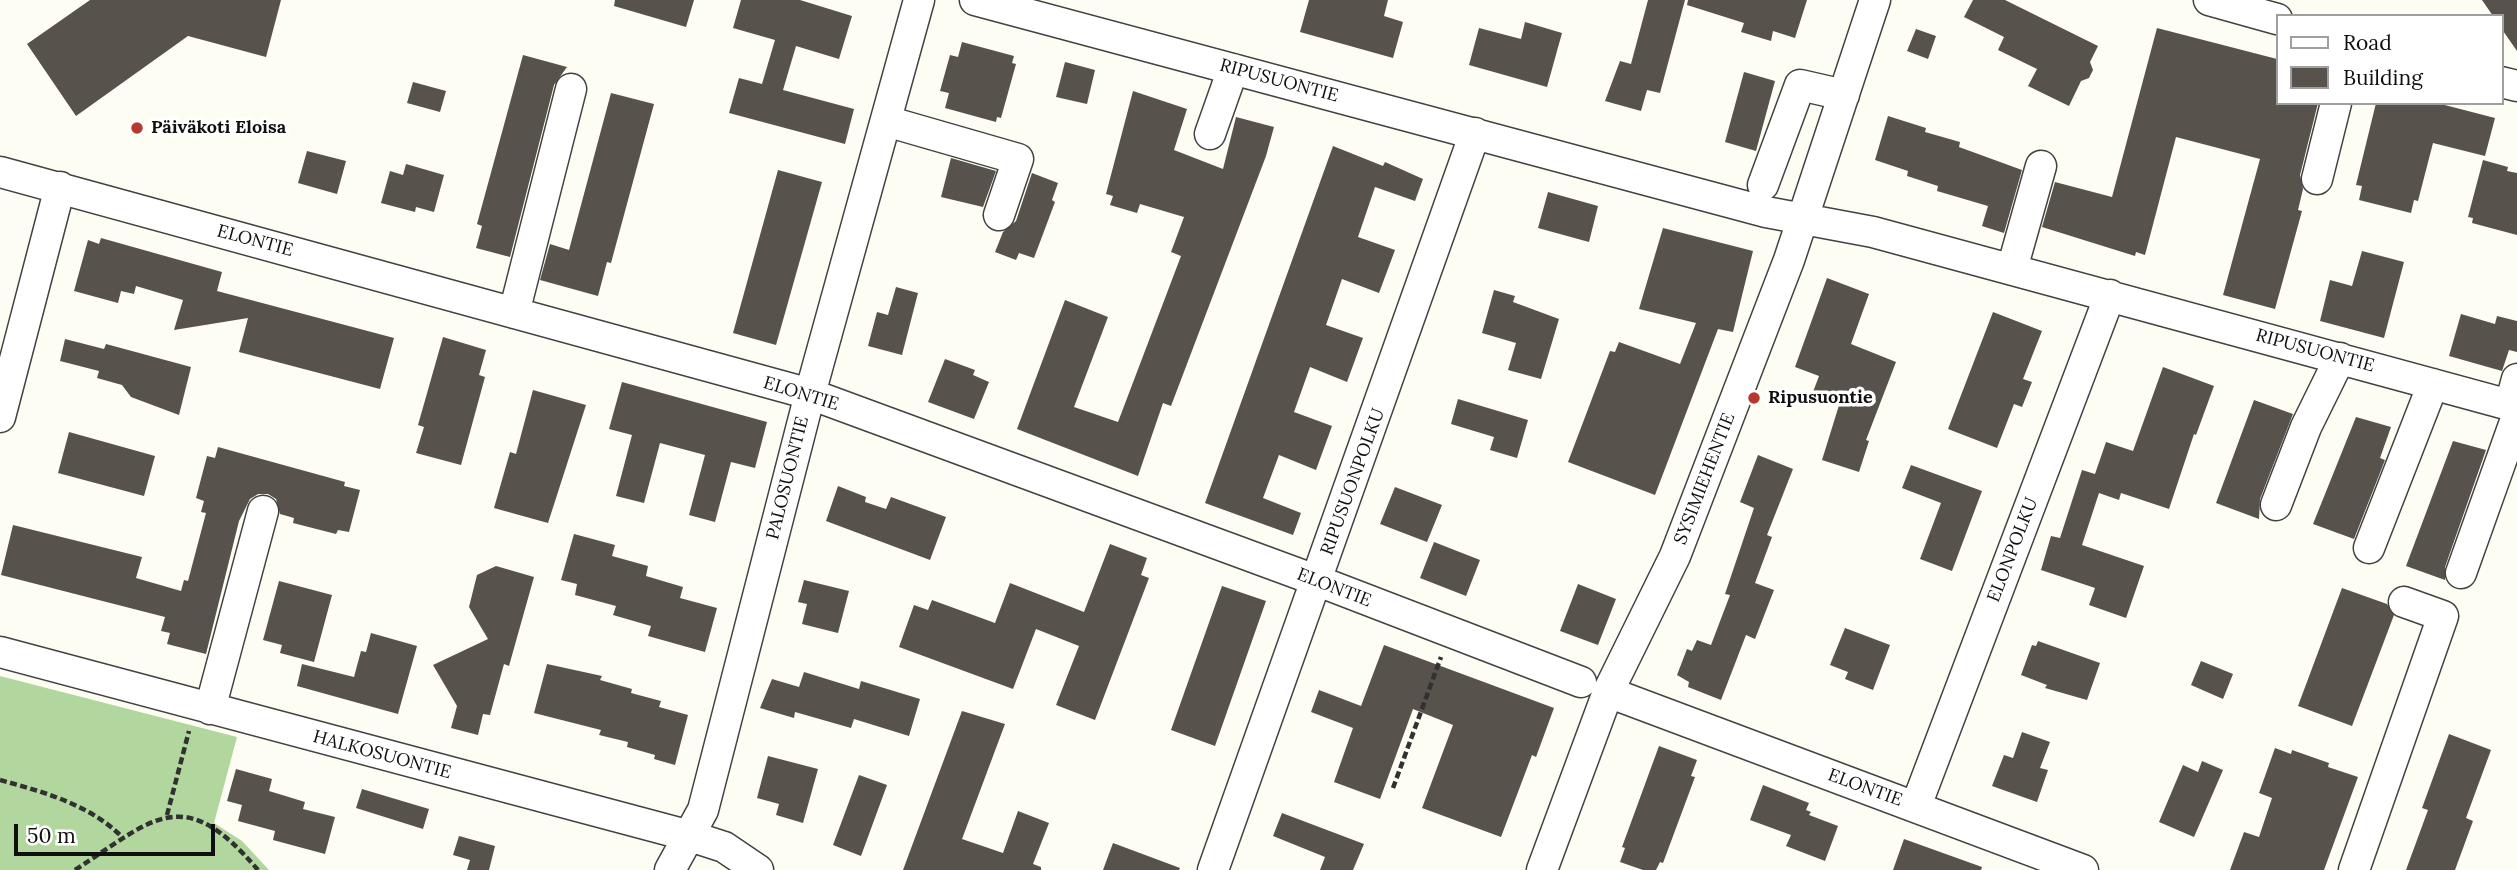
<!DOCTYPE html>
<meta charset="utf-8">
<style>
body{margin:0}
#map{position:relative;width:2517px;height:870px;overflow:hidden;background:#fefdf3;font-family:Lora,serif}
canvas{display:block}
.legend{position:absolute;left:2276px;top:14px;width:228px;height:91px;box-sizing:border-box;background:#fff;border:2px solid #9f9f9f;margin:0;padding:9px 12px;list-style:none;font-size:21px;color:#0f0f0f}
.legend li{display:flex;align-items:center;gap:14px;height:35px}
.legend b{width:35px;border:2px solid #9f9f9f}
.scale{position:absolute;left:14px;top:824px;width:201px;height:32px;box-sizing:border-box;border:4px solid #0f0f0f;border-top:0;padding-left:9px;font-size:21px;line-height:24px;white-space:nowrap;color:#0f0f0f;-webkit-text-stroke:5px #fff;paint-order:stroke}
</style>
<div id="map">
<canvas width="2517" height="870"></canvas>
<ul class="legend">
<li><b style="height:9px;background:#fff"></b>Road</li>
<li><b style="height:19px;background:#57524c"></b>Building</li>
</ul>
<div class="scale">50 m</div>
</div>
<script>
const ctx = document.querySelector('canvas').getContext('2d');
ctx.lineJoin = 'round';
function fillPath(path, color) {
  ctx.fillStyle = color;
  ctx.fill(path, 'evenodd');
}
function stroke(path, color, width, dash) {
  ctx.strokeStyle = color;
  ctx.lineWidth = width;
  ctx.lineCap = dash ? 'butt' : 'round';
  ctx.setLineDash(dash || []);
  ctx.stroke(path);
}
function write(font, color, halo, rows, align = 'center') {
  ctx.font = font + ' Lora,serif';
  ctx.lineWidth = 7;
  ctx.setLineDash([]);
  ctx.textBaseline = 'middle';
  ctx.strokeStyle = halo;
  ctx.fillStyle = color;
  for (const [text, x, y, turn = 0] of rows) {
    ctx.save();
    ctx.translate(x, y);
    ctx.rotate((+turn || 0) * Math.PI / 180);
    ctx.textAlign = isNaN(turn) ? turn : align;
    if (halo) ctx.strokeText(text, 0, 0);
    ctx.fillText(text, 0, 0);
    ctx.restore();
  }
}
const forest = new Path2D(`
 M0 676 237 737 214 823 242 841 269 870H0Z`);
const building = new Path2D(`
 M90 0H281L266 57 188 36 76 116 27 44Z
 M615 0H694L686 27 614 6Z
 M741 0H800L852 16 839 59 796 46 783 90 854 109 845 144 729 113 739 78 762 84 775 40 733 28Z
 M1309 0H1388L1384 16 1403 22 1393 58 1300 32Z
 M1648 0H1685L1660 93 1647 90 1641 111 1605 101 1620 61 1631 64Z
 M1688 0H1807L1795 38 1773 31 1771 41 1741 32 1744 23 1687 5Z
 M1973 0H2005L2098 46 2090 62 2093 70 2089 78 2081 81 2069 106 2028 86 2037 69 1998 50 2004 37 1964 17Z
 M2482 0H2517V51L2501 28V16H2493Z
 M1525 22 1562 33 1547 87 1469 65 1479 28 1521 39Z
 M2157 28 2277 59V103H2318L2300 175 2303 189 2298 210 2302 211 2275 309 2223 295 2260 159 2176 137 2145 255 2136 252 2135 256 2042 227 2055 182 2112 197Z
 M1916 29 1936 36 1928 59 1907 51Z
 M962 42 1014 56 1012 63 1016 64 1001 118 997 117 996 122 945 108 949 93 940 91 950 55 958 57Z
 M523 55 567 67 554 85 510 257 476 248 482 226 477 224Z
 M1065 62 1095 70 1087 104 1056 97Z
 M1744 72 1775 81 1756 151 1725 142Z
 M413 82 446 91 440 112 407 103Z
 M1133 91 1187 109 1174 150 1223 169 1236 117 1274 127 1266 156 1171 406 1163 403 1138 476 1017 429 1065 300 1108 317 1074 407 1118 422 1181 256 1171 252 1184 217 1140 204 1137 213 1110 205 1113 196 1106 194Z
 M611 93 654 104 611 263 607 262 598 296 540 280 550 244 569 250Z
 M2376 103H2437L2495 118 2485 156 2433 143 2418 201 2414 200 2411 213 2359 200 2362 186 2356 185Z
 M1888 116 1926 128 1925 132 1960 142 1959 147 2022 170 2004 233 1982 226 1988 206 1937 191 1938 186 1907 176 1908 171 1875 160Z
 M1333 146 1383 166 1385 162 1423 179 1415 201 1375 187 1358 237 1395 250 1379 293 1342 279 1326 325 1363 338 1347 382 1310 367 1294 412 1332 426 1316 470 1279 455 1263 498 1301 513 1293 535 1205 503Z
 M307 151 346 161 337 194 298 183Z
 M951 158 996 171 983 207 941 197Z
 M2483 160 2508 167 2507 171 2517 173V235L2472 223 2473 218 2468 217Z
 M406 164 444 175 434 212 416 207 415 212 381 203 390 171 403 175Z
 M778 170 822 182 776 345 733 333Z
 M1032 173 1058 183 1052 200 1055 202 1034 258 1019 253 1016 260 995 252 1003 232 1016 221Z
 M1548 192 1598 206 1589 242 1538 228Z
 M1663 228 1753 251 1733 332 1718 329 1655 495 1568 462 1610 351 1615 352 1619 342 1680 364 1696 323 1639 309Z
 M101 238 222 272 217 291 394 338 380 389 239 352 248 318 174 330 183 300 136 286 134 294 121 291 118 303 74 291 88 240 99 244Z
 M2362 251 2404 262 2384 338 2320 321 2330 280 2352 286Z
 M1827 278 1869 294 1851 344 1896 362 1866 440 1869 441 1859 472 1822 460 1840 402 1813 392 1819 376 1795 367Z
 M896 287 918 293 902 355 868 346 877 312 888 315Z
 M1494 290 1515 296 1513 302 1559 319 1541 379 1508 370 1516 343 1482 333Z
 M1993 312 2042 331 2023 379 2032 382 2022 407 2014 404 1997 448 1948 429Z
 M2461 314 2495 324 2497 316 2517 321V352L2509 350 2502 371 2449 356Z
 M443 337 486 350 479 375 485 377 461 465 416 453 424 427 418 425Z
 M65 339 104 349 106 344 191 367 179 415 131 397 122 385 97 378 99 371 60 361Z
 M945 359 975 370 973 375 989 382 974 419 928 402Z
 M2163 367 2214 386 2196 435 2194 434 2169 509 2121 493 2119 500 2099 493 2082 545 2144 566 2126 618 2089 605 2095 588 2041 570 2051 536 2060 538 2082 470 2095 474 2106 442 2133 451Z
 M622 382 767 422 755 468 731 462 715 522 689 515 705 455 660 443 644 503 616 496 632 435 609 429Z
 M533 390 586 405 548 523 494 508 510 452 516 454Z
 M1458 399 1528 420 1517 458 1490 450 1494 437 1451 424Z
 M2254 400 2293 414 2260 499 2259 519 2216 503Z
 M2356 417 2391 427 2380 458 2385 460 2354 539 2313 524Z
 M69 432 155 456 144 496 58 473Z
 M2453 441 2486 450 2445 567V580L2406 566Z
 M218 447 345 482 344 486 360 490 349 532 338 530 336 534 293 523 294 518 280 514 276 499 268 494H258L250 499 239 521 206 654 167 644 170 633 161 631 165 617 1 575 13 525 142 557 136 578 181 591 184 580 188 581 206 513 201 512 204 501 196 498 207 456 215 458Z
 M1758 455 1793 469 1767 535 1772 537 1755 583 1774 590 1755 639 1746 635 1721 700 1688 687 1689 682 1677 675 1687 649 1692 651 1697 640 1711 645 1730 595 1725 594 1754 508 1740 502Z
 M1911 465 1982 491 1952 571 1920 559 1941 503 1902 488Z
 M838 486 866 497 865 502 886 509 891 497 946 517 930 560 826 521Z
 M1395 487 1442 505 1427 542 1380 524Z
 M574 534 615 545 612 556 648 566 646 576 683 587 680 598 717 608 705 652 648 636 651 626 613 615 616 606 575 595 577 584 561 580Z
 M1434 542 1480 560 1466 596 1420 578Z
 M1110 544 1147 558 1141 575 1149 578 1095 720 1056 705 1079 646 1036 629 1013 689 899 647 914 605 928 610 932 600 995 623 1010 583 1084 612Z
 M496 566 534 577 509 666 504 664 490 715 483 714 478 735 451 728 457 706 433 665 488 639 469 607 477 575Z
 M804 580 849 591 838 633 802 624 807 604 798 602Z
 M279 581 332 595 314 662 280 653 282 645 263 640Z
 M1578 584 1616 599 1598 645 1560 631Z
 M1222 586 1266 601 1215 746 1171 730Z
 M2342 588 2387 604 2394 615 2352 726 2298 706Z
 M1845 628 1890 645 1873 690 1845 679 1848 672 1830 665Z
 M371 633 417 646 398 714 297 686 302 664 354 677 361 651 366 652Z
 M2038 641 2100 663 2087 700 2045 688 2047 685 2021 675 2032 645 2036 646Z
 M1384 645 1554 708 1536 757 1532 755 1501 837 1422 808 1453 725 1413 709 1380 799 1334 782 1353 728 1311 712 1319 690 1361 706Z
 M2201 661 2233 674 2223 699 2191 685Z
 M547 664 602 676 600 680 632 689 631 693 661 701 659 707 688 715 675 765 654 759 655 755 627 747 628 742 599 735 601 730 534 713Z
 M804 672 859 689 861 681 920 699 909 736 854 719 851 728 795 712 794 718 760 708 772 679 799 687Z
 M962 711 1005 724 962 839 1003 853 1018 811 1049 823 1033 864 1041 867V870H903Z
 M2022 732 2050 742 2040 768 2048 770 2037 802 1992 786 2004 755 2013 758Z
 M2449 734 2491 750 2466 818 2473 821 2455 870H2406L2428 810 2422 808Z
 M1659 746 1697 760 1691 776 1695 777 1663 863 1660 862 1656 870H1643L1620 862 1625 848 1622 847Z
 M2275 748 2291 754 2292 750 2329 763 2328 767 2358 777 2324 870H2230L2244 832 2259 837 2272 798 2259 793Z
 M768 756 818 769 803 823 776 815 779 804 757 798Z
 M2202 761 2223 770 2194 837 2159 822 2183 765 2198 772Z
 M236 769 272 779 269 791 305 802 303 809 335 817 325 854 273 840 275 831 238 821 242 805 227 801Z
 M859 775 887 785 861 856 833 845Z
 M1763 785 1809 803 1806 810 1811 812 1809 815 1838 826 1825 861 1786 846 1791 835 1750 820Z
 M362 789 429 809 423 829 356 808Z
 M1282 813 1364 844 1353 870H1320L1325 857 1273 836Z
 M459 836 495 846 489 870H467L470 860 453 855Z
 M1904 839 1982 867 1981 870H1893Z
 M1113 843 1180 868 1179 870H1103Z`);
const path = new Path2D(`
 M0 780C44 792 91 805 123 838
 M1393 788 1441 657
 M167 815 189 731
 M75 870C155 818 183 782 258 870`);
const minor = new Path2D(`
 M975 0 1766 212 1873 232 2517 407
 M2209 0 2277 19
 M2501 82 2517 86
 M886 121 1018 159 999 215
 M1210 134 1233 69
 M0 172 810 394 1318 581 1581 682
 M2317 179 2336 103
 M1763 185 1800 85 1844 95
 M2012 269 2041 166
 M514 313 571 89
 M2510 405 2517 379
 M0 417 60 187
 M2276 505 2306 427 2340 358
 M2369 548 2433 384
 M2461 573 2517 416
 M0 652 690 836 724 847 758 870
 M1608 692 2083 870
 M210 709 263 511
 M1916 806 2110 295
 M670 870 703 810 810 394 919 0
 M1213 870 1475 133
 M1542 870 1608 692 1675 556 1789 260 1875 0
 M2354 870 2443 616 2404 602`);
const markers = [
 [137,128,7,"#b8372f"],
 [1754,398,7,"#b8372f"]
];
const streetNames = [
 ["RIPUSUONTIE",1279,81,15],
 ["ELONTIE",255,241,15],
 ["RIPUSUONTIE",2315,351,15],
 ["ELONTIE",801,394,17],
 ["PALOSUONTIE",788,478,-76],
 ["SYSIMIEHENTIE",1705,479,-69],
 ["RIPUSUONPOLKU",1353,482,-70],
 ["ELONPOLKU",2013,550,-69],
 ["ELONTIE",1334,588,21],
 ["HALKOSUONTIE",382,755,15],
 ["ELONTIE",1865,788,20]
];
const poiNames = [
 ["Päiväkoti Eloisa",151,128],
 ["Ripusuontie",1768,398]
];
fillPath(forest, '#b1d79e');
fillPath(building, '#57524c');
stroke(minor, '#424242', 33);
stroke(path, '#313131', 4.5, [7, 3.5]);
stroke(minor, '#fff', 30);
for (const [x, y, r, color] of markers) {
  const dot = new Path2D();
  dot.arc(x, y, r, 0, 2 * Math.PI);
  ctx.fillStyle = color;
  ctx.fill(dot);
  stroke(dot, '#fff', 2.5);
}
write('18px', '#0f0f0f', '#fff', streetNames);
write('bold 18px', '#0f0f0f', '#fff', poiNames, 'left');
</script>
